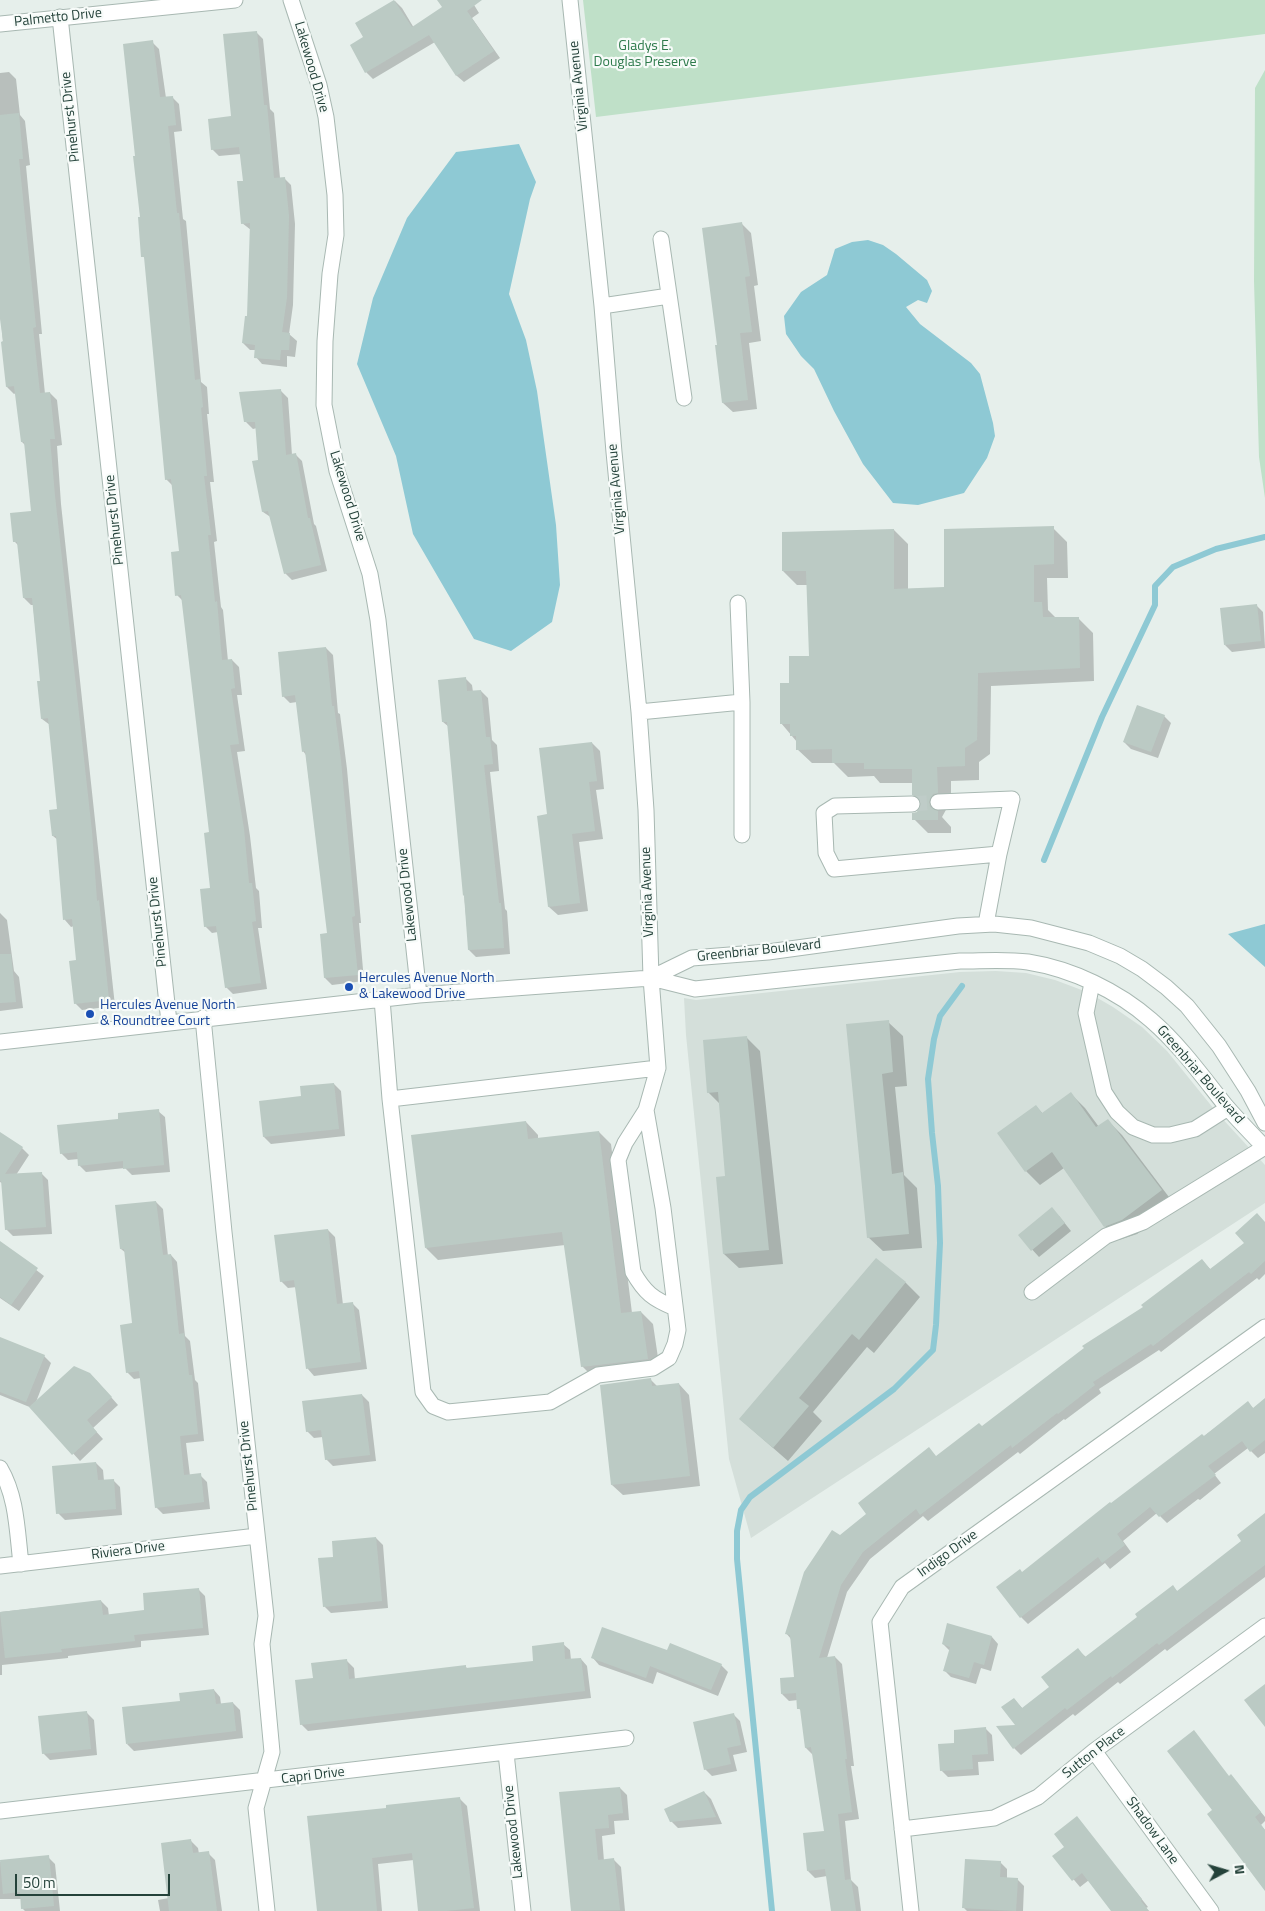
<!DOCTYPE html>
<style>
body{margin:0}
#map{position:relative;width:1265px;height:1911px;overflow:hidden;background:#e6efeb;font-family:"Titillium Web",sans-serif}
canvas{display:block}
.north{position:absolute;left:1200px;top:1846px;width:50px;height:50px;-webkit-text-stroke:4px #f7fbf9;paint-order:stroke;rotate:84deg;font-size:14px;font-weight:700;line-height:20px;text-align:center;color:#24423a}
.north::after{content:'';display:block;margin:auto;width:18px;height:22px;background:#24423a;clip-path:polygon(50% 0,100% 100%,50% 72%,0 100%)}
.scale{position:absolute;left:15px;top:1874px;width:155px;height:22px;box-sizing:border-box;border:2px solid #24423a;border-top:0;padding-left:6px;font-size:15px;line-height:18px;white-space:nowrap;color:#24423a;-webkit-text-stroke:4px #f7fbf9;paint-order:stroke}
</style>
<div id="map">
<canvas width="1265" height="1911"></canvas>
<div class="north">N</div>
<div class="scale">50 m</div>
</div>
<script>
const ctx = document.querySelector('canvas').getContext('2d');
ctx.lineJoin = 'round';
function fillPath(path, color) {
  ctx.fillStyle = color;
  ctx.fill(path, 'evenodd');
}
function stroke(path, color, width, dash) {
  ctx.strokeStyle = color;
  ctx.lineWidth = width;
  ctx.lineCap = dash ? 'butt' : 'round';
  ctx.setLineDash(dash || []);
  ctx.stroke(path);
}
function write(font, color, halo, rows, align = 'center') {
  ctx.font = font + ' "Titillium Web",sans-serif';
  ctx.lineWidth = 4.5;
  ctx.setLineDash([]);
  ctx.textBaseline = 'middle';
  ctx.strokeStyle = halo;
  ctx.fillStyle = color;
  for (const [text, x, y, turn = 0] of rows) {
    ctx.save();
    ctx.translate(x, y);
    ctx.rotate((+turn || 0) * Math.PI / 180);
    ctx.textAlign = isNaN(turn) ? turn : align;
    if (halo) ctx.strokeText(text, 0, 0);
    ctx.fillText(text, 0, 0);
    ctx.restore();
  }
}
const built = new Path2D(`
 M996 971 1026 973 1055 980 1087 992 1113 1007 1142 1027 1167 1051 1218 1114 1265 1165V1203L751 1538 729 1459 686 1035 684 998 696 1000 960 972Z`);
const green = new Path2D(`
 M583 0H1265V34L596 117Z
 M1265 70V498L1259 457 1254 281 1255 88Z`);
const water = new Path2D(`
 M519 144 536 182 530 199 509 294 526 340 537 391 556 525 560 585 552 622 511 651 474 639 413 534 396 456 357 364 373 298 407 218 456 152Z
 M868 240 883 245 896 254 927 280 932 291 927 303 918 300 906 307 920 324 971 363 980 374 993 423 995 436 987 458 964 493 918 505 893 503 863 464 834 411 814 369 801 356 786 334 784 316 801 292 827 275 835 249 852 242Z
 M1265 924V967L1228 934Z`);
const shadow = new Path2D(`
 M439 0H471L479 13 472 18 500 58 464 82 457 76 435 42 373 79 366 72 365 38 356 24 395 1 402 8 414 28 443 7Z
 M256 32 263 39 270 109 274 113 280 178H284L291 185 295 224 293 305 289 334 297 341 295 357 287 356V367L262 364 256 357V350H250L243 343 248 318 251 230 242 223 244 182 241 154 219 156 212 149 232 118Z
 M152 42 159 49 166 98 172 97 179 104 182 131 174 132 183 219 186 221 201 382 207 387 209 414H207L214 482H210L217 541 214 542 221 607 223 610 228 661 232 660 239 667 242 695H237L245 751 237 752 250 836 256 888 259 891 262 928H258L267 989 233 994 226 987 218 932 212 933 205 926 212 889 211 834 183 601 177 595 181 552 173 486 166 479 145 259 143 256 136 157Z
 M9 72 16 79 20 115 25 121 30 165 26 166 42 334H39L45 394 50 393 57 400 62 445 57 446 61 504 115 1006 82 1010 75 1003 78 962 74 926 71 927 65 920 58 840 53 836 58 810 50 725 42 719 41 682 33 605H31L24 598 18 545 15 542 32 512 26 446 22 442 16 393 14 394 7 387 0 309V73Z
 M742 224 751 233 758 285 754 286 761 341 749 343 757 409 733 412 723 403 719 346Z
 M281 391 288 398 292 455 295 454 302 461 314 524 316 526 327 571 292 580 285 573 272 518 263 512 257 428 253 429 246 422Z
 M1053 528 1067 542 1068 578H1047L1048 610 1056 618 1079 619 1093 633 1094 681 991 686 990 754 979 762V780L951 781V807L947 808 942 817 951 827V833H928L914 819 922 803 913 794V783H880L874 776 848 777 834 763H812L797 749V742L781 723 790 684 810 657 808 585H797L783 571 894 530 908 544V589L945 588Z
 M1256 605 1263 612 1265 648 1232 652 1225 645Z
 M326 648 333 655 338 713 340 714 347 769 361 923H359L364 981 332 985 325 978 328 934 306 755 303 751 297 702 290 703 283 696Z
 M465 678 472 685 473 692 481 691 488 698 492 740 497 745 499 771 490 772 505 909 507 911 510 954 476 957 469 950 449 727 443 722Z
 M1164 716 1171 723 1158 758 1131 749 1124 742Z
 M592 743 600 751 604 789 596 790 603 839 579 842 588 911 558 915 549 907V815Z
 M0 913 7 920 14 971 19 977 23 1008 0 1011Z
 M888 1022 903 1036 907 1086 895 1087 904 1175 917 1188 922 1248 883 1251 868 1237 847 1025Z
 M746 1037 760 1051 783 1264 739 1268 724 1254 727 1177 720 1104 708 1092Z
 M334 1084 341 1091 345 1136 271 1144 264 1137 260 1102 302 1097Z
 M1071 1094 1085 1108 1099 1127 1108 1121 1122 1135 1175 1205 1137 1234 1119 1240 1105 1226 1064 1168 1040 1185 1026 1171 1036 1106 1043 1114Z
 M158 1111 165 1117 170 1172 132 1175 125 1168 86 1172 79 1165V1159L68 1160 61 1153 120 1120Z
 M526 1122 538 1135V1139L599 1132 611 1144 632 1313 641 1312 653 1324 660 1371 594 1378 582 1366 565 1245 438 1260 426 1248Z
 M0 1133 22 1148 29 1155 16 1175 41 1173 48 1180 52 1234 13 1236 6 1229 2 1183 0 1182Z
 M156 1202 163 1209 168 1256 171 1255 177 1262 185 1336 190 1341 195 1380 198 1383 204 1441 186 1443 190 1476 200 1475 207 1482 210 1509 163 1514 156 1507 141 1378 134 1379 127 1372 133 1324 126 1253 121 1249Z
 M1059 1216 1071 1231 1039 1257 1019 1235Z
 M1265 1223V1274L1259 1280 1257 1278 1161 1352 1159 1350 1099 1389 1101 1393 1065 1420 1064 1419 1020 1454 1018 1452 928 1521 923 1516 870 1559 847 1592 827 1658 835 1657 842 1664 854 1766H851L859 1819 845 1821 851 1880 858 1887 861 1911H832L827 1876 815 1878 808 1871 825 1832 813 1755 806 1748 802 1711 798 1708V1700L789 1701 782 1694 795 1678 791 1639 786 1633 840 1537 937 1457 982 1428 1145 1307 1202 1260 1211 1270 1245 1243Z
 M328 1230 335 1237 343 1305 352 1303 359 1310 367 1369 314 1376 308 1369 297 1287 288 1288 281 1281Z
 M5 1246 44 1276 19 1311 0 1298V1253Z
 M876 1259 906 1283 920 1297 874 1353 867 1347 813 1412 822 1421 788 1461 740 1419Z
 M0 1338 44 1356 51 1363 36 1402 96 1380 118 1405 93 1428 103 1439 80 1461 32 1408 0 1395Z
 M650 1379 657 1386 679 1384 689 1395 700 1486 623 1495 612 1485Z
 M362 1395 369 1402 376 1461 333 1466 326 1459 323 1437 314 1438 307 1431Z
 M1265 1400V1453L1258 1458 1248 1448 1214 1474 1221 1483 1200 1500 1198 1499 1167 1523 1157 1513 1123 1541 1131 1552 1110 1569 1105 1563 1028 1624 1021 1617 1022 1573 1248 1403 1254 1409Z
 M96 1463 103 1470 104 1481 113 1480 120 1487 122 1515 65 1520 58 1513Z
 M1265 1520V1577L1167 1651 1165 1649 1120 1684 1118 1682 1075 1716 1073 1714 1021 1755 1014 1748 1017 1726 1014 1699 1023 1709 1051 1687 1078 1650 1086 1657 1139 1617 1173 1587 1178 1592 1243 1541Z
 M376 1538 383 1545 388 1608 331 1613 324 1606Z
 M198 1589 205 1596 209 1635 141 1641V1647L68 1656V1658L2 1665V1675H0V1612L101 1601 108 1608 109 1616 145 1611Z
 M992 1637 998 1644 991 1671 981 1668 976 1684 951 1677 944 1670 950 1651 943 1644Z
 M563 1644 570 1650 571 1660 581 1659 587 1666 591 1698 308 1731 301 1724 314 1679 347 1661 354 1668 355 1680 465 1666 468 1669 535 1662Z
 M668 1652 721 1665 728 1672 718 1696 657 1672 653 1684 599 1665 593 1658Z
 M214 1690 220 1697 221 1704 233 1703 240 1710 243 1738 134 1751 127 1744 181 1702Z
 M87 1713 94 1720 97 1755 50 1760 43 1753Z
 M733 1714 740 1721 747 1752 733 1755 737 1771 712 1776 705 1769Z
 M985 1728 992 1735 994 1761 978 1762 979 1775 948 1777 941 1770 956 1744Z
 M1231 1776 1265 1817V1821L1261 1825 1265 1830V1888L1214 1810Z
 M620 1788 627 1795 629 1820 614 1821 615 1834 602 1836 604 1861 614 1860 621 1867 625 1911H573L561 1794Z
 M704 1792 711 1799 722 1824 678 1828 671 1821Z
 M460 1799 467 1806 480 1911H420L414 1860 378 1864 382 1911H318L388 1809Z
 M1077 1818 1148 1907 1146 1908 1149 1911H1113L1089 1880 1080 1887 1054 1856 1066 1847Z
 M191 1841 198 1848 199 1854 208 1853 215 1860 222 1911H160L158 1900 169 1898Z
 M48 1857 55 1864 60 1911H25L22 1908 21 1899H0V1862Z
 M1000 1862 1007 1869V1879H1017L1024 1886 1023 1911H967L964 1908Z`);
const stream = new Path2D(`
 M1044 860 1102 717 1155 605V586L1173 567 1216 549 1265 537
 M772 1911 737 1559V1531L741 1510 750 1497 894 1389 933 1350 936 1325 940 1243 938 1186 932 1133 928 1079 934 1039 940 1016 962 986`);
const building = new Path2D(`
 M394 0 412 27 442 7 437 0H482L467 11 494 51 456 76 429 35 365 73 350 45 363 37 355 23Z
 M257 31 264 105H267L274 178 285 177 289 216 287 297 282 332 290 333 289 350H281L280 360 254 358 255 345 242 343 245 316H247L250 223 241 224 237 181H243L239 147 211 150 208 119 231 116 223 34Z
 M153 40 160 97 173 96 176 125 168 126 177 213H179L195 380 200 379 203 407 201 408 207 476H204L211 535H208L215 602 217 601 222 660 232 659 235 688 231 689 239 744 230 745 244 829 249 883H252L256 921 252 922 261 983 225 988 216 926 204 927 200 889 210 888 204 833 209 832 181 595 175 596 171 552 179 551 171 479 165 480 144 257H141L138 217H140L133 156H135L123 44Z
 M19 113 23 159H19L36 327 33 328 40 393 50 392 55 439H50L55 496 92 832 97 901 99 900 109 1000 74 1004 69 961 76 960 72 919 63 920 56 836H52L49 810 57 809 48 718 41 719 37 681H40L32 598H23L17 542H13L10 513 31 511 24 442H21L14 386 6 387 1 342 3 341 0 319V115Z
 M742 222 750 276 745 277 752 332 740 333 748 400 722 403 715 345H717L702 228Z
 M281 389 286 455 296 453 308 518H310L321 565 284 574 268 511 262 512 252 461 258 460 255 422H244L239 392Z
 M1054 526V564L1034 565V602H1042L1043 617H1079L1080 668 978 673 977 740 965 748V766L937 767 938 793 933 794 929 802 930 807 938 811V820H912V813L917 812 921 804 920 799 912 795V769H864V763H832V749L796 750V736H790V724H780V683H789V656H809L806 571H782V532L894 529V589L944 587V529Z
 M1257 604 1261 641 1224 645 1220 608Z
 M326 647 332 706H334L341 761 355 916 352 917 358 975 324 978 320 934 327 933 305 751 302 752 295 695 282 697 278 652Z
 M466 677 467 691 481 690 486 737H490L493 764 484 765 499 903H501L504 948 468 950 464 895 463 896 447 722H442L438 680Z
 M1137 705 1165 715 1151 752 1123 742Z
 M592 742 597 781 589 782 595 831 572 834 580 903 548 907 537 816 547 814 539 748Z
 M0 954H11L16 1002 0 1003Z
 M889 1020 893 1072 882 1074 892 1174 903 1172 909 1234 867 1238 846 1024Z
 M747 1036 769 1250 723 1254 716 1177 725 1176 718 1092 707 1093 703 1040Z
 M334 1083 339 1129 263 1137 259 1101 301 1096 300 1086Z
 M1071 1092 1096 1127 1108 1119 1162 1190 1122 1220 1104 1227 1052 1152 1025 1172 997 1133 1036 1105 1042 1113Z
 M159 1109 164 1165 123 1169V1161L78 1166 77 1152 60 1154 57 1125 118 1119V1113Z
 M526 1121 528 1139 599 1131 621 1313 641 1311 648 1359 581 1367 562 1232 425 1248 411 1135Z
 M0 1132 23 1147 5 1174 42 1172 46 1227 5 1230 1 1180 0 1182Z
 M156 1201 163 1255 171 1254 179 1334 184 1333 189 1375H192L198 1434 180 1436 184 1475 201 1473 204 1502 155 1508 139 1371 126 1373 120 1325 132 1323 124 1249H120L115 1205Z
 M1052 1207 1065 1223 1031 1251 1018 1235Z
 M1257 1213 1265 1222V1261L1251 1274 1249 1272 1153 1346 1151 1344 1093 1382 1095 1385 1058 1414 1057 1413 1012 1448 1011 1445 920 1515 916 1509 863 1552 841 1585 819 1658 835 1656 847 1759H845L852 1812 838 1814 845 1880 851 1879 856 1911H831L825 1869 807 1871 803 1833 824 1831 811 1747 805 1748 800 1709H797L796 1693 781 1694 780 1678 794 1677 790 1635 785 1634 804 1572 832 1530 840 1535 866 1514 858 1503 895 1474 929 1447 936 1456 979 1423 982 1426 1084 1348 1082 1346 1143 1307 1141 1305 1202 1259 1210 1269 1244 1243 1235 1233Z
 M328 1229 337 1304 353 1302 361 1362 306 1369 294 1280 280 1282 274 1235Z
 M0 1241 38 1268 11 1305 0 1297Z
 M876 1258 906 1282 859 1340 852 1334 799 1398 809 1406 773 1448 739 1419Z
 M0 1337 45 1355 26 1402 0 1392Z
 M74 1366 90 1373 112 1397 87 1420 97 1432 72 1455 29 1407Z
 M651 1378 652 1386 679 1383 690 1476 611 1485 600 1385Z
 M362 1394 370 1455 325 1460 321 1430 306 1432 302 1401Z
 M1265 1398V1440L1250 1452 1242 1441 1208 1466 1216 1475 1159 1517 1150 1507 1117 1534 1125 1545 1102 1563 1098 1557 1020 1618 996 1587 1020 1569 1022 1572 1110 1502 1111 1503 1202 1434 1204 1436 1248 1401 1253 1408Z
 M96 1462 98 1480 114 1479 116 1509 56 1514 52 1466Z
 M1265 1513V1565L1159 1645 1157 1643 1112 1678 1111 1676 1067 1710 1065 1708 1013 1749 996 1726 1015 1725 1001 1707 1014 1698 1022 1708 1049 1687 1041 1677 1078 1648 1085 1657 1137 1617 1135 1614 1173 1585 1177 1591 1241 1541 1237 1535Z
 M376 1537 382 1601 323 1607 318 1558 333 1557 332 1541Z
 M199 1588 203 1628 134 1635 135 1641 61 1649 62 1652 5 1658 0 1612 101 1600 103 1615 144 1610 143 1593Z
 M947 1623 992 1636 984 1665 974 1662 969 1678 943 1671 950 1647 942 1644Z
 M602 1627 667 1650 670 1643 722 1664 711 1690 650 1666 646 1678 591 1658Z
 M564 1642 565 1659 581 1658 585 1691 300 1725 295 1680 313 1678 311 1663 347 1659 349 1679 466 1665V1668L533 1661 532 1646Z
 M1265 1684V1727L1244 1700Z
 M214 1689 216 1704 233 1702 236 1731 126 1744 122 1707 180 1701 179 1693Z
 M87 1711 91 1749 42 1754 38 1716Z
 M734 1713 741 1745 727 1748 731 1764 704 1770 693 1722Z
 M986 1727 988 1754 972 1755 973 1769 940 1771 938 1744 954 1743V1730Z
 M1194 1730 1229 1776 1231 1774 1261 1812 1255 1817 1265 1830V1891L1207 1814 1212 1810 1167 1751Z
 M620 1787 623 1813 608 1815 609 1828 595 1829 598 1860 614 1858 620 1910 571 1911 559 1792Z
 M704 1791 716 1817 670 1822 664 1809Z
 M460 1797 474 1908 446 1911H418L412 1853 372 1858 377 1911H317L307 1816 386 1808V1805Z
 M1077 1816 1142 1899 1141 1901 1149 1911H1111L1082 1873 1072 1881 1052 1856 1064 1847 1054 1834Z
 M191 1839 193 1853 209 1851 217 1911H169L161 1843Z
 M49 1855 54 1906 21 1909 20 1892 3 1894 0 1860Z
 M965 1859 1001 1861 1000 1877 1018 1878 1016 1911 962 1908Z`);
const minorTunnel = new Path2D(`
 M912 804 938 802`);
const minor = new Path2D(`
 M291 0 319 85 326 117 335 195 336 235 330 274 325 341 324 405 337 471 370 574 378 620 419 995
 M60 17 169 1022
 M0 24 235 0
 M661 239 684 398
 M602 306 669 296
 M738 603 742 702
 M639 712 742 702V835
 M938 802 1012 799 999 854
 M912 804 835 806 824 813 826 853 834 869 999 854 986 924
 M651 978 692 958 768 952 958 926 994 924 1031 928 1089 943 1120 956 1142 969 1166 987 1187 1006 1219 1046 1248 1091 1265 1123
 M1092 983 1086 1013 1104 1092 1117 1112 1133 1127 1153 1135H1170L1195 1129 1228 1108
 M382 999 390 1099 423 1392 433 1406 448 1412 550 1402 598 1375 653 1368 669 1358 675 1344 678 1330 663 1208 646 1110 658 1068
 M203 1018 224 1232 266 1616 262 1644 272 1752 256 1808 267 1911
 M0 1042 419 995 651 978 695 989 960 961C982 961 1006 959 1028 962 1072 969 1118 991 1151 1020 1180 1045 1202 1076 1226 1106 1238 1120 1252 1134 1265 1148
 M390 1099 658 1068 651 978 646 810 639 712 614 452 602 306 570 0
 M646 1110 625 1143 618 1160 633 1272C645 1293 653 1299 675 1308
 M1032 1292 1106 1236 1143 1222 1265 1147
 M0 1468C17 1497 17 1531 21 1564
 M0 1566 257 1536
 M1094 1751 1211 1911
 M506 1753 523 1911
 M0 1811 626 1738
 M902 1829 994 1818 1038 1797 1094 1751 1265 1626
 M911 1911 880 1622 902 1587 1265 1327`);
const markers = [
 [349,987,5,"#1a4fb4"],
 [90,1014,5,"#1a4fb4"]
];
const streetNames = [
 ["Palmetto Drive",58,18,-6],
 ["Lakewood Drive",311,67,74],
 ["Virginia Avenue",579,86,-96],
 ["Pinehurst Drive",71,117,-96],
 ["Virginia Avenue",617,489,-95],
 ["Lakewood Drive",347,496,73],
 ["Pinehurst Drive",115,520,-96],
 ["Virginia Avenue",648,892,-92],
 ["Lakewood Drive",408,895,-96],
 ["Pinehurst Drive",158,922,-96],
 ["Greenbriar Boulevard",759,951,-6],
 ["Greenbriar Boulevard",1200,1075,49],
 ["Pinehurst Drive",249,1466,-96],
 ["Riviera Drive",128,1551,-7],
 ["Indigo Drive",948,1554,-36],
 ["Sutton Place",1094,1753,-38],
 ["Capri Drive",313,1776,-7],
 ["Shadow Lane",1152,1831,54],
 ["Lakewood Drive",514,1832,-96]
];
const parkNames = [
 ["Gladys E.",645,47],
 ["Douglas Preserve",645,63]
];
const transitNames = [
 ["Hercules Avenue North",359,979],
 ["& Lakewood Drive",359,995],
 ["Hercules Avenue North",100,1006],
 ["& Roundtree Court",100,1022]
];
fillPath(built, '#d4dfda');
fillPath(green, '#bfe0c8');
fillPath(water, '#8ec9d4');
fillPath(shadow, '#0003');
stroke(stream, '#8ec9d4', 6);
fillPath(building, '#bbcac4');
stroke(minorTunnel, '#bfccc8', 15, [15, 8]);
stroke(minor, '#a8b8b2', 17);
stroke(minor, '#fff', 15);
for (const [x, y, r, color] of markers) {
  const dot = new Path2D();
  dot.arc(x, y, r, 0, 2 * Math.PI);
  ctx.fillStyle = color;
  ctx.fill(dot);
  stroke(dot, '#f7fbf9', 2);
}
write('14px', '#24423a', '#f7fbf9', streetNames);
write('14px', '#2d7a4b', '#f7fbf9', parkNames);
write('14px', '#164399', '#f7fbf9', transitNames, 'left');
</script>
